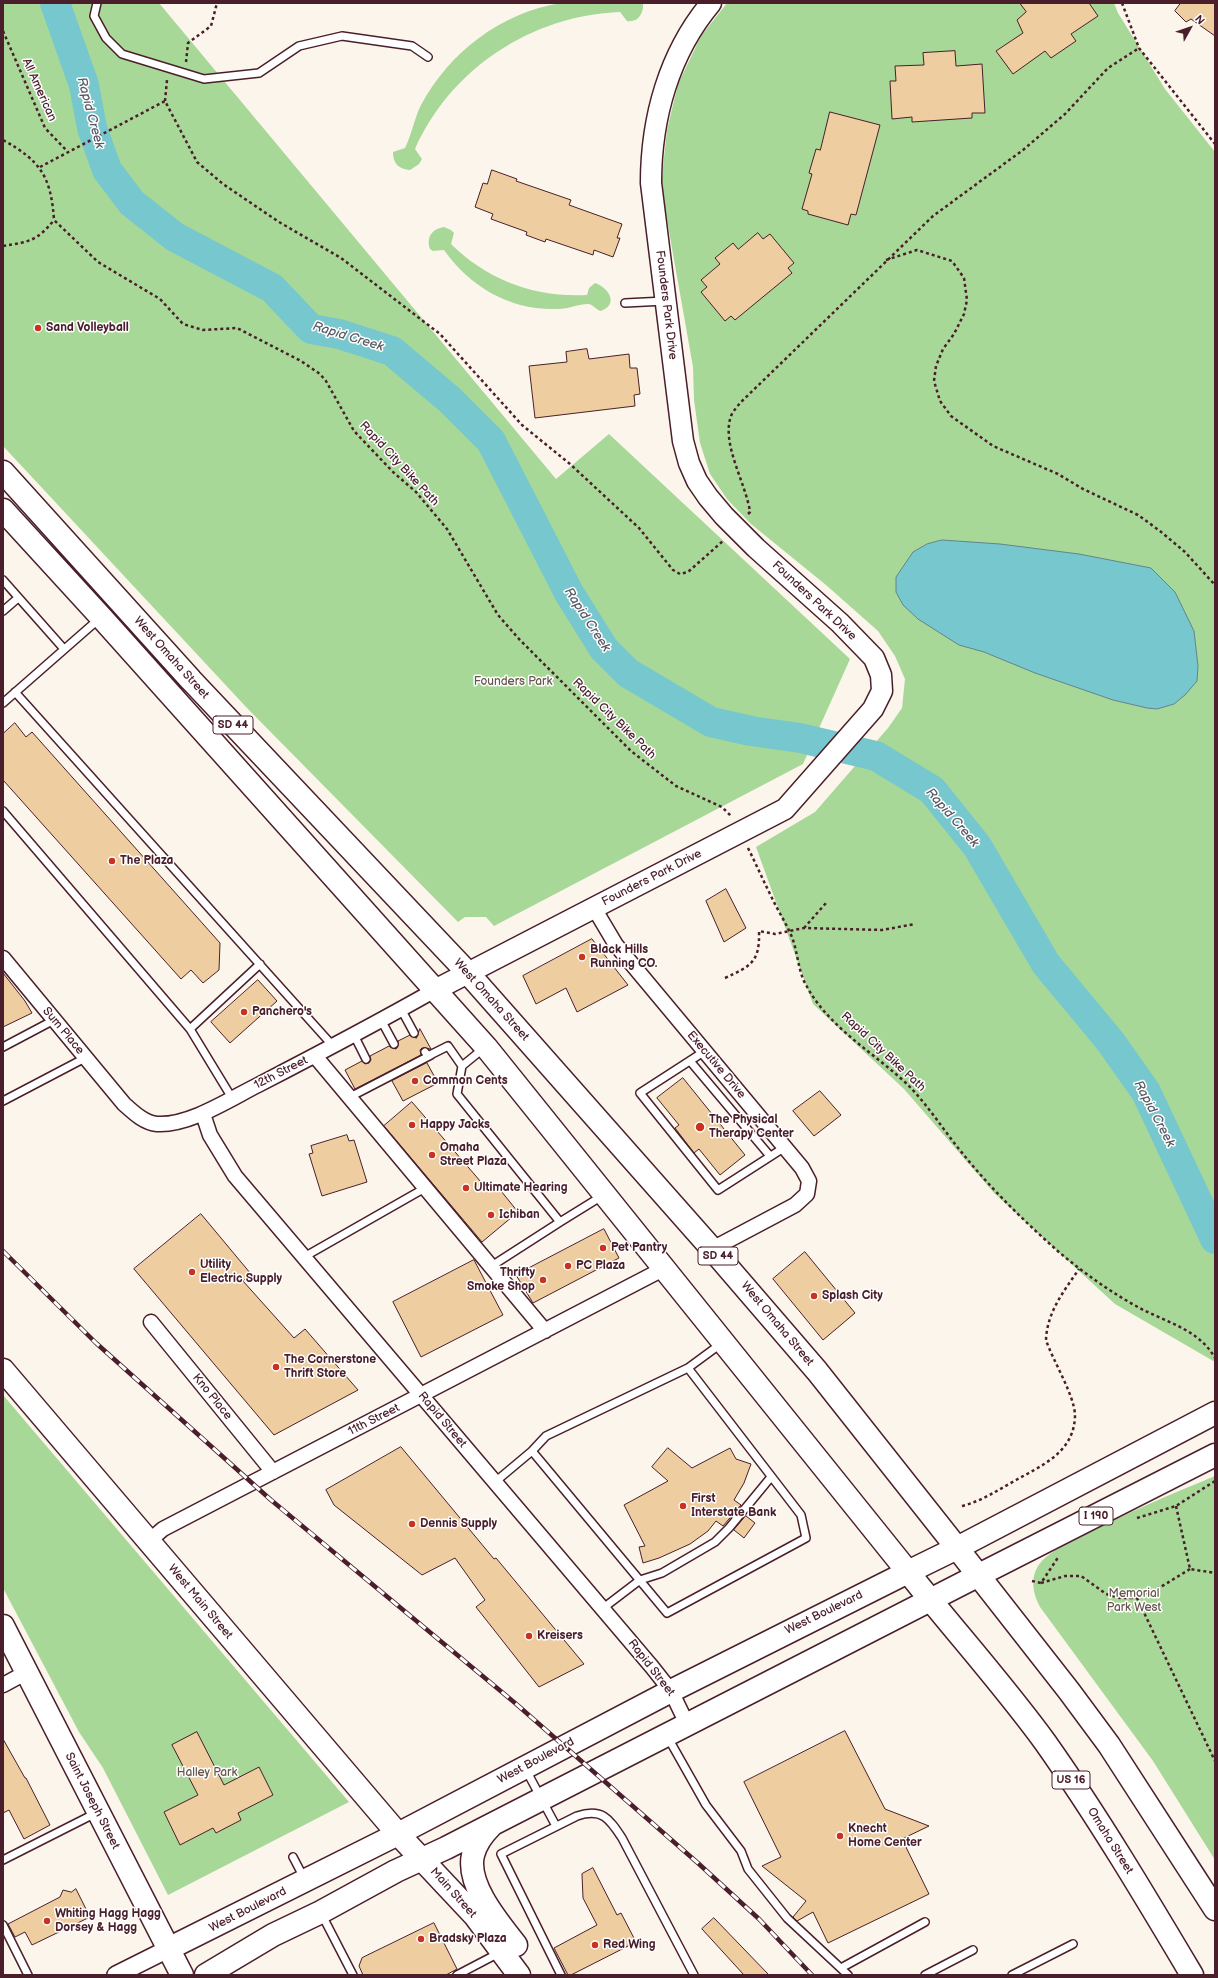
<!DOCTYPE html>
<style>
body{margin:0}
#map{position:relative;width:1218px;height:1978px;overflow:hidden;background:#fcf5ec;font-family:"Balsamiq Sans",sans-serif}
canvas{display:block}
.frame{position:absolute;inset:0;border:4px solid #4a1f2b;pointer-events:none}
.north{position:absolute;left:1170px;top:8px;width:40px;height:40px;-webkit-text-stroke:3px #fff;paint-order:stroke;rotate:50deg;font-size:11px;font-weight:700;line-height:16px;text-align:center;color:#4a1f2b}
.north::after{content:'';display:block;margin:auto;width:14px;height:18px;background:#4a1f2b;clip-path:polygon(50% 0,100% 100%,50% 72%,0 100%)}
</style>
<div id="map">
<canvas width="1218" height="1978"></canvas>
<div class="frame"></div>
<div class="north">N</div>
</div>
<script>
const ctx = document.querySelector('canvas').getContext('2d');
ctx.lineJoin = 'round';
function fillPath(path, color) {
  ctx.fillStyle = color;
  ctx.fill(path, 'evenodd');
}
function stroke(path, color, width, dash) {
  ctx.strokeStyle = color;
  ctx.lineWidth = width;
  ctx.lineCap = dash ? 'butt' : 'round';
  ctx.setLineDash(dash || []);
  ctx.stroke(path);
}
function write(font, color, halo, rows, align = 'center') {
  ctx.font = font + ' "Balsamiq Sans",sans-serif';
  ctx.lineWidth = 3;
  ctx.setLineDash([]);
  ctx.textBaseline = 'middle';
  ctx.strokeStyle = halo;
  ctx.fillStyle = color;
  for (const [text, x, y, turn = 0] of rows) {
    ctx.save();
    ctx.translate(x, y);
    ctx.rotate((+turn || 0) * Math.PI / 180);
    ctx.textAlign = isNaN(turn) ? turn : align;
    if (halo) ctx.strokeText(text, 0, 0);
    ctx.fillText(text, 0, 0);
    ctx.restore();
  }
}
const green = new Path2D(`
 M3 3H159L556 479 609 434 850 659 803 764 494 926 486 917H465L458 922 247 708 3 446Z
 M561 3H643C644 13 638 23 627 21L620 12C533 15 451 68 415 149L422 159 419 164 410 170C399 169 393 164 393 152L405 148C412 134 414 119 421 105 450 52 500 13 561 3Z
 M727 3H1114L1118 13 1165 89 1215 152V1362L1115 1304 994 1193 904 1089 813 1004 756 847 815 812 888 728 902 708 905 679 895 656 878 631 826 585 751 524 727 499 710 474 700 443 694 400 693 367 661 186 667 130 678 84 701 36Z
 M444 227 451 230 454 233 451 244C487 280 536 298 587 295L589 288 595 283C609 288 619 304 601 311 596 310 593 304 588 304 579 304 568 309 558 309 511 311 470 287 444 250L433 251 430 249C426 237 432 229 444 227Z
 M3 1395 349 1802 168 1895 103 1768 79 1732 3 1588Z
 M1215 1476V1860L1153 1761 1040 1607C1033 1594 1030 1579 1038 1566 1047 1552 1066 1545 1081 1537 1124 1514 1169 1495 1215 1476Z`);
const water = new Path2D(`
 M942 540 1000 544 1079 554 1151 568 1175 592 1194 631 1198 666 1197 681 1185 695 1174 704 1157 709 1147 708 1113 700 1035 673 984 652 959 645 918 619 903 605 896 592V577L913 552 927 544Z`);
const river = new Path2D(`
 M55 3 84 85 92 128 107 170 132 203 175 237 272 288 311 329 339 334 392 351 450 400 491 441 569 593 604 649 628 673 711 722 751 731 800 738 876 756 932 790 977 846 1046 964 1110 1041 1146 1092 1215 1239`);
const building = new Path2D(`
 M1020 3H1089L1098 16 1071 34 1076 41 1051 58 1045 51 1013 74 996 51 1023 33 1017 20 1026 12Z
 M1181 3H1215V36L1191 19 1186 22 1175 11Z
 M955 51 956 66 982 64 985 113H972V118L912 122V117L892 119 890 81H896L895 66 924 65 923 53Z
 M830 112 880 125 856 215 851 214 848 225 808 214V211L802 209 812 174 809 173 816 149 820 150Z
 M492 170 517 179 516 181 571 200 569 205 622 224 617 238H620L613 257 594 250 593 255 546 239 545 242 526 235 527 232 491 219 493 214 475 207 483 183 487 184Z
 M758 233 763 239 770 234 794 263 788 268 792 273 735 320 731 316 725 321 701 292 707 287 701 280 720 264 715 258 733 243 738 249Z
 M587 349 589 359 629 354 630 368H637L640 394 634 395 635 406 535 418 529 366 567 362 566 352Z
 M15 723 26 737 32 732 220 943 219 970 203 983 191 970 181 979 3 780V734Z
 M726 889 746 928 724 942 706 901Z
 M592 939 628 985 577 1012 566 988 536 1004 523 976Z
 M3 973 25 1001 32 1013 3 1027Z
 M258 980 277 1001 230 1043 211 1022Z
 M420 1029 431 1049 422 1048 420 1050 421 1055 355 1089 345 1070 362 1061 365 1064 369 1063 371 1060 370 1056 389 1046 392 1048 396 1049 398 1046V1041L410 1035 416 1038Z
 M427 1063 438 1083 403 1101 392 1081Z
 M683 1078 745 1155 720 1175 699 1149 694 1153 675 1128 679 1125 657 1098Z
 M820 1091 841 1115 814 1136 793 1111Z
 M412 1102 481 1182 497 1186 518 1212 482 1242 384 1126Z
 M347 1135 349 1141 354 1140 367 1182 322 1196 309 1154 313 1153 311 1146Z
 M201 1214 251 1274 243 1281 294 1338 305 1329 358 1390 274 1435 134 1269Z
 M604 1229 619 1258 533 1303 516 1275Z
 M805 1252 855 1313 823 1340 773 1279Z
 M474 1260 503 1315 421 1357 393 1302Z
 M401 1447 494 1559 496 1558 584 1664 539 1687 476 1607 485 1600 455 1558 422 1575 334 1505 326 1490Z
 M668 1448 692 1468 730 1448 736 1459 751 1464 744 1483 734 1500 741 1505 723 1526 716 1521 708 1531 690 1544 659 1558 643 1563 639 1547 645 1546 624 1505 668 1481 652 1467Z
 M746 1516 755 1523 744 1538 734 1530Z
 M845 1731 885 1809 929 1826 902 1839 929 1894 828 1943 813 1912 797 1921 793 1917 806 1901 762 1866 781 1857 744 1782Z
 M197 1732 224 1785 259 1767 273 1795 238 1813 241 1820 216 1833 213 1828 180 1845 164 1812 198 1795 172 1745Z
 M3 1739 25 1778H26L50 1825 24 1839 9 1810 3 1813Z
 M593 1868 617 1915 621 1913 636 1942 571 1975H568L554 1948 597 1925 583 1898 582 1874Z
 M76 1889 90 1917 32 1945 25 1932 15 1937 8 1924 60 1897 63 1890 71 1892Z
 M714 1918 769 1975H744L702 1929Z
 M434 1923 457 1969 446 1975H363L359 1966 362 1958Z`);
const path = new Path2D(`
 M1122 3 1139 48 1215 144
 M3 31 45 128 67 151
 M186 62 188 43 211 26 217 3
 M165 101 167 80
 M3 140C41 161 51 177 54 220L98 262 160 299 183 324 203 330 237 328 301 361 320 374 326 381 354 431 393 472 416 492 447 529 498 615 519 639 631 751 676 786 722 807 732 817
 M40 167 165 101 197 162 223 184 279 222 341 258 440 334 522 425 570 464 639 528 673 570 680 574 688 572 724 540
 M3 246C29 242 37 241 54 220
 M886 260 917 250 952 261 964 278 967 300 964 314 954 334 943 349 936 366 934 381 940 401 951 416 993 446 1058 474 1083 489 1138 515 1160 531 1185 552 1215 585
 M748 514 750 512C746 483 721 444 731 416 733 411 737 407 740 403L933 216 1023 150 1065 114 1108 68 1139 48
 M748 848C756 864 763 880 771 896 778 911 786 923 792 937 798 953 798 971 806 985 829 1028 873 1052 907 1084 928 1105 944 1131 963 1154 992 1190 1026 1223 1060 1253 1084 1273 1109 1291 1136 1306 1164 1322 1198 1328 1215 1358
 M804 928 826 903
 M725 978C751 966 760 962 759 931L775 934 804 928 882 930 915 924
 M962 1506C982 1501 998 1490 1016 1480 1043 1465 1074 1452 1075 1416 1075 1396 1053 1361 1046 1340 1047 1312 1064 1291 1079 1269
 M1176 1506 1190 1569 1215 1573
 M1137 1518 1176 1506 1215 1481
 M1190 1569 1164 1585 1137 1598 1215 1761
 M1032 1581 1041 1583 1059 1556
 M1041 1583 1065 1576H1081L1106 1594 1120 1598H1137`);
const service = new Path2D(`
 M97 3 94 16 106 38 122 54 204 79 259 73 299 46 342 36 412 46 428 57
 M625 303 665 301
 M3 580 64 649
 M3 611 18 598
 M15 692 333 1046
 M3 703 100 618
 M3 811 190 1029 232 1098
 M401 1009 414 1033
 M381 1020 394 1044
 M190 1029 260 964
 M354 1035 366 1059
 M3 1047 54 1020
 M705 1051 640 1093 718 1190 785 1147
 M425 1052 428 1056 448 1046 462 1066 457 1094 560 1222 602 1196
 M690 1061 770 1156
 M460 1063 462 1066 484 1048
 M350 1097 431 1055
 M3 1101 85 1058
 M304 1257 425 1188
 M490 1267 560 1222
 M688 1368 546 1436 532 1451 667 1613 806 1538 801 1515 688 1368 722 1343
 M495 1482 532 1451
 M602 1609 640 1580 662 1573 715 1542 729 1528 771 1477
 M667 1736 706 1805 741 1851 748 1869 787 1918 848 1975
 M526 1770 556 1826
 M293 1857 304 1878
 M3 1860 96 1813
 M322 1915 353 1975
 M3 1925 28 1975
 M841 1968 925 1922
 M457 1975 499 1953
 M561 1975 501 1854 577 1816C602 1808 609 1818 622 1838L694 1975
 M925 1975 973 1950
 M1012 1975 1073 1944`);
const minor = new Path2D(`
 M594 908 616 945 802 1168 809 1181 807 1194 795 1205 712 1249
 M3 958 124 1104C133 1112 144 1123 157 1124 189 1126 230 1099 258 1085 318 1054 377 1023 435 990
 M315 1056 545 1331
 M203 1114 210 1135 235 1176 652 1667 671 1691 687 1724
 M151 1322 273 1472
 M149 1541 163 1529 665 1268
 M3 1685 27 1672`);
const tertiary = new Path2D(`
 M116 1975 168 1949`);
const secondary = new Path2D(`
 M435 990 785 809 873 709 882 691 881 675 874 658 840 623 756 548 724 516 708 497 697 481 689 463 683 441 651 183C651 118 669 53 711 3`);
const primary = new Path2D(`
 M3 472 191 680 468 973 712 1249 817 1371 957 1548
 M3 510 101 617 486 1047 908 1572 671 1691 398 1834 168 1949
 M3 1370 398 1834 475 1916 519 1975
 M3 1626 182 1975
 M491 1826C483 1834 476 1843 473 1855 466 1885 499 1923 516 1945
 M206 1975 273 1935 321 1912 396 1871 446 1848 979 1575`);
const trunk = new Path2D(`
 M1192 1975C1145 1896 1098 1817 1045 1742 1002 1683 953 1629 908 1572L957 1548 1069 1691 1109 1745 1215 1909`);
const motorway = new Path2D(`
 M957 1548 1215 1413
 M979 1575 1215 1455`);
const rail = new Path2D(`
 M3 1251 96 1343 271 1500 515 1703 699 1864 759 1919 812 1975`);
const markers = [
 [38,328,4,"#c8321e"],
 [112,861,4,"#c8321e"],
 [582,957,4,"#c8321e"],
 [244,1012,4,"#c8321e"],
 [415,1081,4,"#c8321e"],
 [412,1125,4,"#c8321e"],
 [700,1127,5,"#c8321e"],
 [432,1155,4,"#c8321e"],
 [466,1188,4,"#c8321e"],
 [491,1215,4,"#c8321e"],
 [603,1248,4,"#c8321e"],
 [568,1266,4,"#c8321e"],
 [192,1272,4,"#c8321e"],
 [543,1280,4,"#c8321e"],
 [814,1296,4,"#c8321e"],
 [276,1367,4,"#c8321e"],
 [683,1506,4,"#c8321e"],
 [412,1524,4,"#c8321e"],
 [529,1636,4,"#c8321e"],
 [840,1836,4,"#c8321e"],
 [47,1921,4,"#c8321e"],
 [421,1939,4,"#c8321e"],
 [595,1945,4,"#c8321e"]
];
const shields = [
 [233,725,40],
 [718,1256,40],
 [1096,1516,34],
 [1071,1780,38]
];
const shieldNames = [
 ["SD 44",233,725],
 ["SD 44",718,1256],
 ["I 190",1096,1516],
 ["US 16",1071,1780]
];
const streetNames = [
 ["All American",39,90,66],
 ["Founders Park Drive",666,305,83],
 ["Rapid City Bike Path",399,464,47],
 ["Founders Park Drive",814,601,43],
 ["West Omaha Street",171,658,48],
 ["Rapid City Bike Path",614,719,44],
 ["Founders Park Drive",652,878,-27],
 ["West Omaha Street",491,1000,48],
 ["Sum Place",63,1031,50],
 ["Rapid City Bike Path",883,1052,43],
 ["Executive Drive",716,1065,50],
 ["12th Street",281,1073,-27],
 ["West Omaha Street",777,1324,50],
 ["Kno Place",212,1397,51],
 ["11th Street",374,1420,-27],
 ["Rapid Street",442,1420,50],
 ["West Main Street",200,1602,50],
 ["West Boulevard",824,1613,-26],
 ["Rapid Street",651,1668,52],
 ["West Boulevard",536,1761,-28],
 ["Saint Joseph Street",92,1801,63],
 ["Omaha Street",1110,1841,58],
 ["Main Street",453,1893,48],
 ["West Boulevard",248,1910,-27]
];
const poiNames = [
 ["Sand Volleyball",46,328],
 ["The Plaza",120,861],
 ["Black Hills",590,950],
 ["Running CO.",590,964],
 ["Panchero's",252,1012],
 ["Common Cents",423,1081],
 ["The Physical",709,1120],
 ["Therapy Center",709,1134],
 ["Happy Jacks",420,1125],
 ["Omaha",440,1148],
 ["Street Plaza",440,1162],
 ["Ultimate Hearing",474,1188],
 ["Ichiban",499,1215],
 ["Pet Pantry",611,1248],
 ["Utility",200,1265],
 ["Electric Supply",200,1279],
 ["PC Plaza",576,1266],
 ["Thrifty",535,1273,"right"],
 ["Smoke Shop",535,1287,"right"],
 ["Splash City",822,1296],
 ["The Cornerstone",284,1360],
 ["Thrift Store",284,1374],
 ["First",691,1499],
 ["Interstate Bank",691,1513],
 ["Dennis Supply",420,1524],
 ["Kreisers",537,1636],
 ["Knecht",848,1829],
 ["Home Center",848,1843],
 ["Whiting Hagg Hagg",55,1914],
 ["Dorsey & Hagg",55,1928],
 ["Bradsky Plaza",429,1939],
 ["Red Wing",603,1945]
];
const parkNames = [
 ["Founders Park",513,682],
 ["Memorial",1134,1594],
 ["Park West",1134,1608],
 ["Halley Park",207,1773]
];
const waterNames = [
 ["Rapid Creek",90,113,75],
 ["Rapid Creek",348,337,17],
 ["Rapid Creek",587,620,57],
 ["Rapid Creek",952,818,49],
 ["Rapid Creek",1154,1114,62]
];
fillPath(green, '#a7d898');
fillPath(water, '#76c7ce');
stroke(water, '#64848d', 1);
stroke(river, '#76c7ce', 30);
fillPath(building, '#eecda0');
stroke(building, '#4a1f2b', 1);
stroke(service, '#4a1f2b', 10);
stroke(minor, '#4a1f2b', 17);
stroke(tertiary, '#4a1f2b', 20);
stroke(secondary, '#4a1f2b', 23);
stroke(primary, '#4a1f2b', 25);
stroke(trunk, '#4a1f2b', 25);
stroke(motorway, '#4a1f2b', 25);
stroke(path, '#4a1f2b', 2.5, [3, 3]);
stroke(service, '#fff', 7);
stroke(minor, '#fff', 14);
stroke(tertiary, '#fff', 17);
stroke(secondary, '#fff', 20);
stroke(primary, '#fff', 22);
stroke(trunk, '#fff', 22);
stroke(motorway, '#fff', 22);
stroke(rail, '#4a1f2b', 4.5);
stroke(rail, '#fff', 3, [9]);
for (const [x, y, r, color] of markers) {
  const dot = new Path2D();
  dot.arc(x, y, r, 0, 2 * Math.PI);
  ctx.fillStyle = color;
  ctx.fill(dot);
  stroke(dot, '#fff', 1.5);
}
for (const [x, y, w] of shields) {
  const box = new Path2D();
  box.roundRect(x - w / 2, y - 9, w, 18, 3);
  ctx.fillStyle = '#fff';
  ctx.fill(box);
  stroke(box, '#4a1f2b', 1);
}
write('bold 11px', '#4a1f2b', null, shieldNames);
write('12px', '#4a1f2b', '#fff', streetNames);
write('bold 12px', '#4a1f2b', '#fff', poiNames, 'left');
write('12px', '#66564c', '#fff', parkNames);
write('italic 13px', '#595a64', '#fff', waterNames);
</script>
